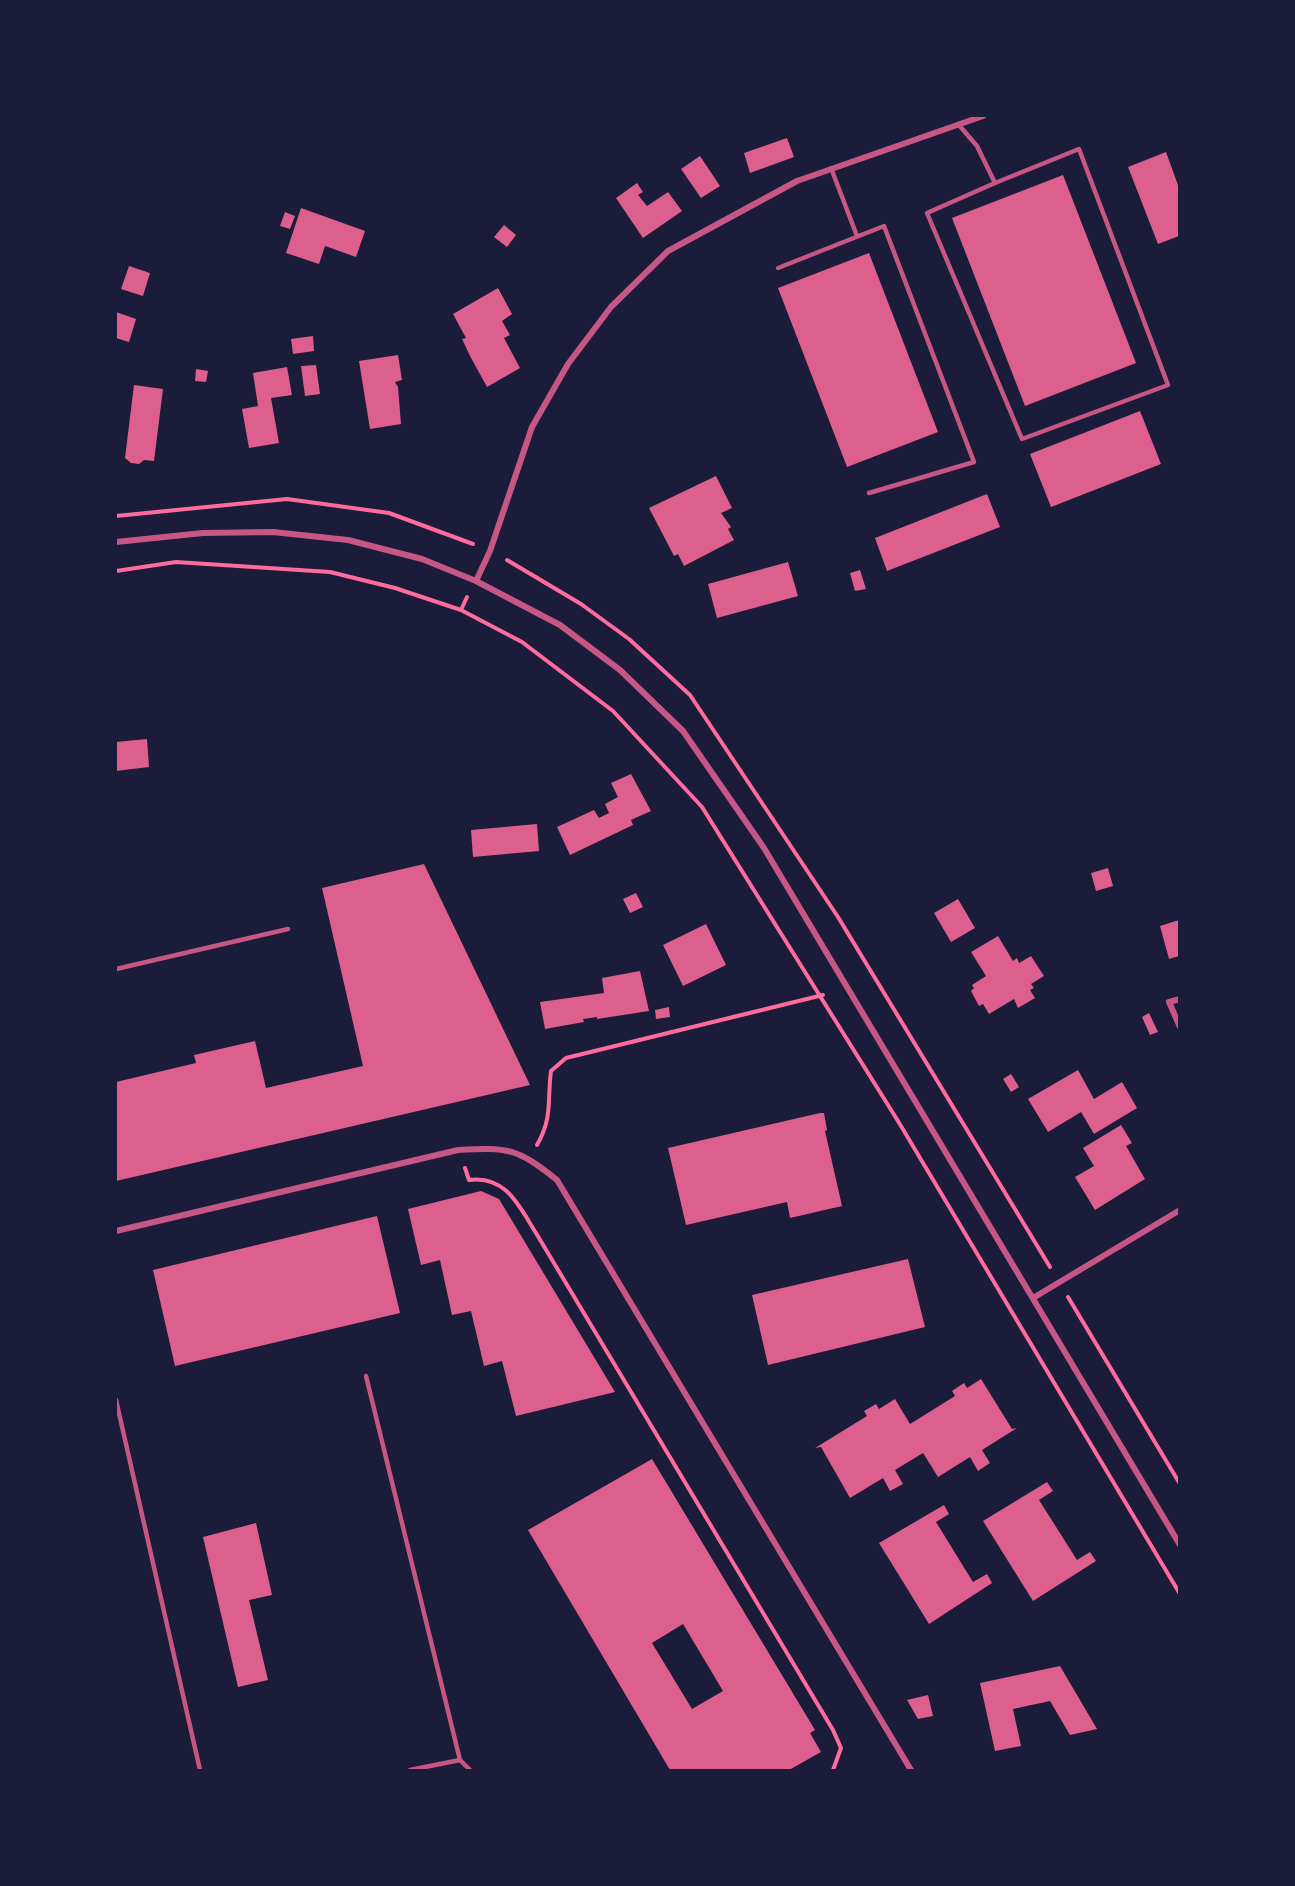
<!DOCTYPE html>
<style>
body{margin:0}
#map{position:relative;width:1295px;height:1886px;overflow:hidden;background:#1b1b3a;font-family:Overpass,sans-serif}
canvas{display:block}
.frame{position:absolute;inset:0;border:117px solid #1b1b3a;pointer-events:none}
</style>
<div id="map">
<canvas width="1295" height="1886"></canvas>
<div class="frame"></div>
</div>
<script>
const ctx = document.querySelector('canvas').getContext('2d');
ctx.lineJoin = 'round';
function fillPath(path, color) {
  ctx.fillStyle = color;
  ctx.fill(path, 'evenodd');
}
function stroke(path, color, width, dash) {
  ctx.strokeStyle = color;
  ctx.lineWidth = width;
  ctx.lineCap = dash ? 'butt' : 'round';
  ctx.setLineDash(dash || []);
  ctx.stroke(path);
}
const building = new Path2D(`
 M787 138 794 157 750 173 744 153Z
 M1166 152 1179 188V236L1158 244 1128 167Z
 M700 156 720 186 701 198 681 169Z
 M1063 175 1136 363 1025 406 952 218Z
 M637 183 643 192 638 195 647 206 668 192 682 211 643 238 616 198Z
 M301 208 365 231 356 257 325 246 319 264 286 253Z
 M285 212 295 216 290 229 280 226Z
 M504 225 516 235 507 247 494 237Z
 M869 253 938 432 847 467 778 288Z
 M129 266 150 273 143 296 121 289Z
 M498 288 512 314 502 321 510 335 504 338 520 368 487 387 470 356 462 339 466 338 453 314Z
 M116 312 136 319 129 342 116 338Z
 M313 336 314 351 293 354 291 339Z
 M398 355 402 380 395 382 398 387 401 424 370 429 359 361Z
 M316 365 320 394 305 396 301 366Z
 M287 367 292 395 271 398 279 443 249 448 242 409 258 406 253 373Z
 M196 369 208 371 206 382 195 381Z
 M134 385 163 389 154 461 144 460 139 464 131 463 125 458Z
 M1140 411 1161 464 1051 507 1030 454Z
 M716 476 732 508 721 513 731 527 728 529 734 540 684 566 678 554 674 556 649 508Z
 M987 494 1000 527 887 571 875 538Z
 M788 562 798 596 717 618 708 584Z
 M860 570 866 589 855 591 850 573Z
 M147 739 149 767 116 771V742Z
 M631 774 651 811 631 820 633 825 570 855 557 827 594 810 599 818 609 813 605 804 618 797 611 783Z
 M537 824 539 851 473 857 471 830Z
 M424 864 530 1085 116 1181V1082L196 1063 194 1055 255 1041 266 1088 363 1066 322 888Z
 M1108 868 1113 886 1096 891 1091 873Z
 M636 893 643 907 630 913 623 899Z
 M958 899 975 928 951 942 934 913Z
 M1179 920V956L1169 959 1160 926Z
 M706 924 726 965 683 986 663 945Z
 M998 936 1013 961 1017 958 1019 963 1031 956 1044 976 1031 984 1034 988 1030 990 1035 998 1018 1008 1014 999 989 1014 983 1004 979 1006 971 991 974 988 972 985 986 976 971 952Z
 M640 971 649 1011 597 1019V1017L583 1019 584 1022 545 1029 540 1002 604 993 602 978Z
 M669 1007 670 1017 656 1019 655 1010Z
 M1149 1013 1158 1032 1150 1035 1142 1017Z
 M1078 1070 1094 1099 1122 1082 1137 1108 1094 1134 1081 1112 1048 1132 1028 1099Z
 M1011 1074 1019 1087 1011 1092 1003 1079Z
 M820 1113H824L827 1130 825 1131 842 1206 790 1218 787 1202 686 1225 668 1148Z
 M1121 1125 1132 1143 1126 1146 1145 1179 1095 1210 1075 1177 1094 1166 1083 1148Z
 M481 1191 499 1199 615 1392 516 1416 502 1361 484 1366 471 1311 452 1315 440 1260 421 1265 408 1209Z
 M377 1216 400 1313 175 1366 153 1270Z
 M908 1259 925 1327 768 1365 752 1295Z
 M981 1379 1012 1429 1017 1428 982 1450 990 1463 978 1471 970 1457 938 1477 923 1453 895 1470 903 1484 890 1491 883 1478 850 1498 821 1447 815 1448 867 1416 864 1411 876 1404 879 1409 895 1399 910 1424 955 1396 952 1391 964 1383 967 1388Z
 M652 1459 815 1730 810 1733 821 1752 789 1770H670L528 1530ZM683 1624 723 1691 692 1709 652 1643Z
 M1047 1482 1053 1491 1039 1500 1077 1560 1090 1552 1096 1561 1033 1601 983 1521Z
 M944 1505 949 1514 936 1522 973 1582 987 1574 992 1583 929 1624 879 1543Z
 M256 1523 272 1595 249 1600 268 1680 238 1687 203 1537Z
 M1060 1666 1097 1729 1070 1735 1050 1701 1013 1709 1021 1746 995 1751 980 1683Z
 M928 1695 933 1716 918 1719 907 1700Z`);
const path = new Path2D(`
 M116 516 287 499 389 513 473 544
 M507 560 581 604 629 639 690 695 838 917 1050 1267
 M116 571 176 562 330 572 395 588 461 610 522 642 613 711 702 807 898 1121 1180 1594
 M461 610 467 597
 M537 1145C553 1117 547 1101 551 1071L566 1058 823 995
 M465 1168 469 1180C506 1175 519 1206 536 1233L833 1730 841 1748 833 1770
 M1068 1297 1180 1484`);
const service = new Path2D(`
 M958 124 977 146 995 183 927 213 1022 439 1168 385 1079 149 995 183
 M831 168 857 236
 M778 268 884 226 974 462 869 493
 M116 969 288 929
 M366 1376 460 1760 470 1770
 M116 1400 200 1770
 M410 1770 460 1760`);
const minor = new Path2D(`
 M116 542 203 533 273 532 348 540 422 559 476 581 560 625 620 670 683 731 764 848 1180 1545
 M476 581 490 551 532 427 568 364 611 307 668 251 797 181 983 116
 M1180 999 1169 1002 1180 1027
 M116 1231 458 1150C508 1147 517 1148 557 1180L911 1770
 M1033 1298 1180 1210`);
fillPath(building, '#dd5f8e');
stroke(path, '#ff6b9d', 4);
stroke(service, '#c65784', 4.5);
stroke(minor, '#c65784', 6);
</script>
